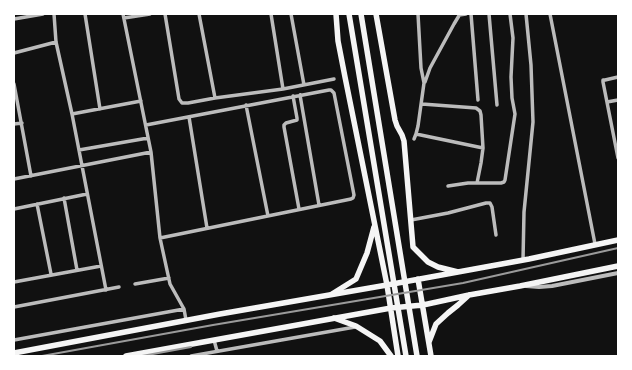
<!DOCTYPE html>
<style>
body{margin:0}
#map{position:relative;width:632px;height:370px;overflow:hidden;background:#111;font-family:"Sofia Sans Condensed",sans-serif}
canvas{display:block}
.frame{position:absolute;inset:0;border:15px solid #fff;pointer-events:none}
</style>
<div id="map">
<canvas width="632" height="370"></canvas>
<div class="frame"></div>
</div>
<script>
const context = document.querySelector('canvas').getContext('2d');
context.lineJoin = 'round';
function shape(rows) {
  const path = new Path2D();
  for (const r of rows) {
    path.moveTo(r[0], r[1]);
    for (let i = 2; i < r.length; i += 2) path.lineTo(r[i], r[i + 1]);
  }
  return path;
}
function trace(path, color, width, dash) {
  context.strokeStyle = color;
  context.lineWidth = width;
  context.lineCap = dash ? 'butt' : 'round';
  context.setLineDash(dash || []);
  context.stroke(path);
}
const minor = shape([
 [54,14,56,42,72,114,106,290],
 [85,14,100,109],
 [123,14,151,152,160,238,170,284,184,309,186,320],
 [165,14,179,99,182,103,188,103,215,98,283,89,334,79],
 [199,14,215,98],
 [271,14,283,89],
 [291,14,304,85],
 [471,14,478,100],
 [489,14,497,105],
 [550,14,595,244],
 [459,15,466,14],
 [124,18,150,14],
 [14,19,43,14],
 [14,53,56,42],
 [618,77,605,80,603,80,603,82,618,158],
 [425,82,430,68,454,24,460,14],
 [14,84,31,176],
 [300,95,319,205],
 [293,96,297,118,297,120,286,123,284,125,284,127,299,209],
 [607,102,618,100],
 [422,104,476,108,480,111,481,115,483,148,481,163,477,183],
 [246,105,268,216],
 [72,114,141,101],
 [189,117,207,228],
 [14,124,22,123],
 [146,125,329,90,331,90,334,93,354,195,353,198,351,199,160,238],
 [416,134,483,148],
 [414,139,416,134,418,126,424,83,421,68,418,14],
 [79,150,148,138],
 [14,179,151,152],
 [448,186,468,183,501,183,504,182,505,180,515,114,512,98,511,77,513,38,510,14],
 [64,198,77,270],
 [37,204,51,274],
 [14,209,87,194],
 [411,220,448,213,486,203,490,203,492,207,496,235],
 [523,260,524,212,533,122,531,65,526,14],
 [14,282,101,266],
 [135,284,169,278],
 [14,307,119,287],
 [14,340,184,309],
 [214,340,217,351],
 [191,356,355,327]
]);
const tertiary = shape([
 [526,286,539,287,552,286,618,273]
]);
const primary = shape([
 [349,14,406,356],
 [361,14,417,356],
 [14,353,220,314,387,285],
 [126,356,391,308]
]);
const trunk = shape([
 [336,14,338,41,345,77,387,285,398,356],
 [376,14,395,120,397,126,402,135,404,141,413,247,428,262,438,267,458,272],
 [418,279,431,356],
 [387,285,529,259,618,240],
 [332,294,356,279,367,253,374,227],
 [391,308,423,305,469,295,520,286,618,266],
 [334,318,356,326,380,341,391,356],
 [429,342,436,324,448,313,458,305,469,295]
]);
const rail = shape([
 [42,356,213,325,463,283,618,248],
 [142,356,191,347]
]);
trace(minor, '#bcbcbc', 3.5);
trace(tertiary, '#bcbcbc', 4);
trace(primary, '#f5f5f5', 5.5);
trace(trunk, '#f5f5f5', 5.5);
trace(rail, '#9a9a9a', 2);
</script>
